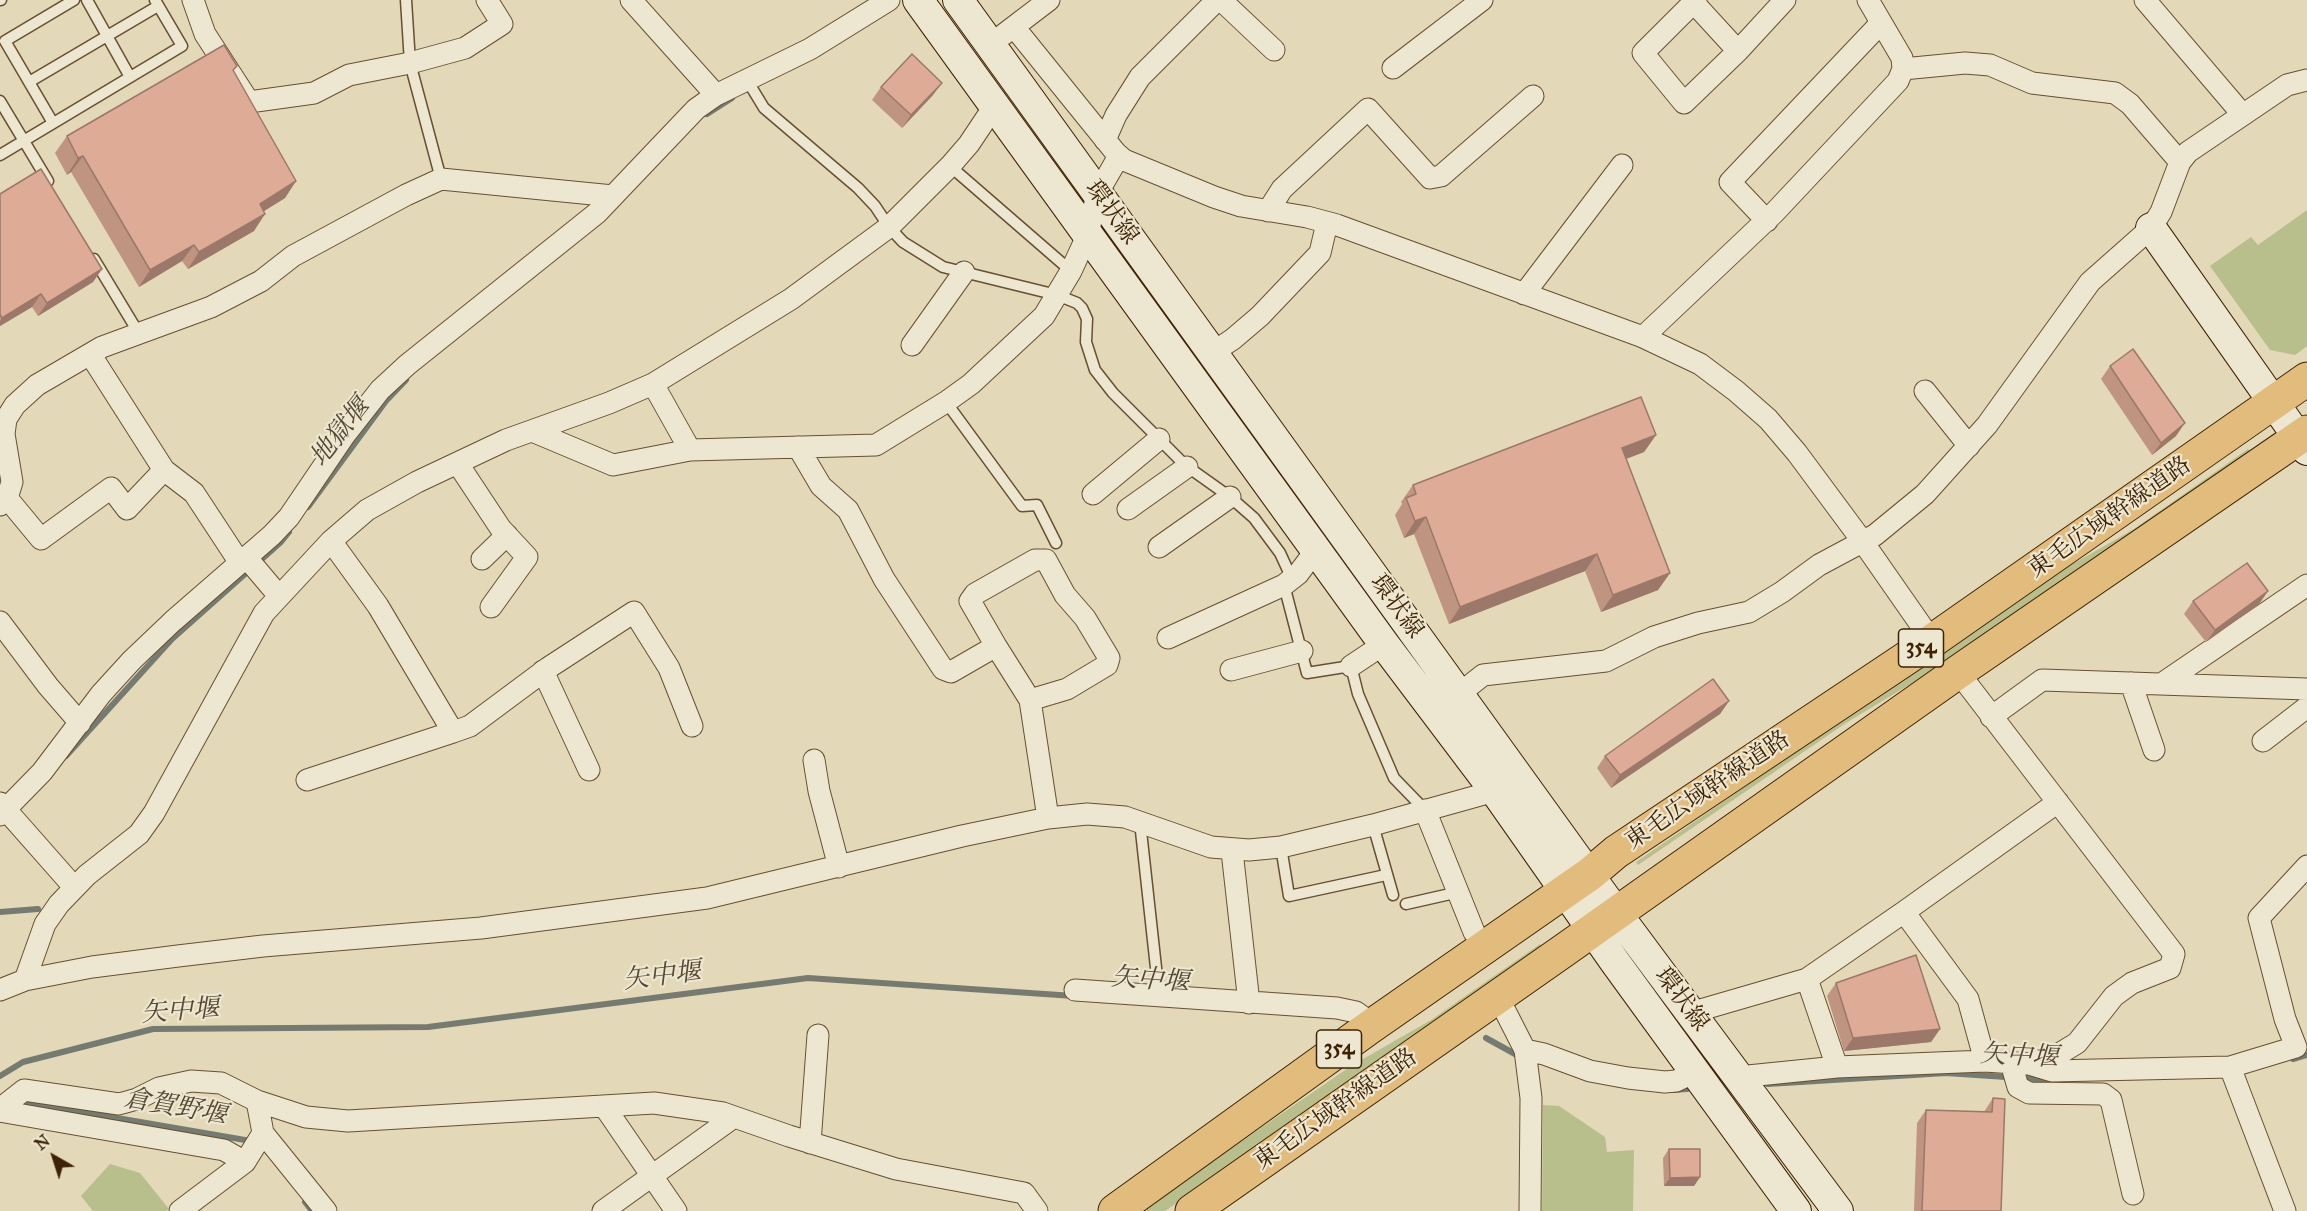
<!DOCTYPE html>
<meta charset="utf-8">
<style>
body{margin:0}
#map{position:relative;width:2307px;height:1211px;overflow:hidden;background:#e3d8b7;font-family:"IM FELL Great Primer",serif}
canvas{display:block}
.north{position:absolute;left:24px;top:1127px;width:60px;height:60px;-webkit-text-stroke:4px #ede6d0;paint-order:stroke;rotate:321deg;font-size:16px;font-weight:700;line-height:24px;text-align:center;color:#3e2204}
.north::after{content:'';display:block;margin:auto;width:21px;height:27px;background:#3e2204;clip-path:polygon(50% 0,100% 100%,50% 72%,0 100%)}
</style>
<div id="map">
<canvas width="2307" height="1211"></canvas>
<div class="north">N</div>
</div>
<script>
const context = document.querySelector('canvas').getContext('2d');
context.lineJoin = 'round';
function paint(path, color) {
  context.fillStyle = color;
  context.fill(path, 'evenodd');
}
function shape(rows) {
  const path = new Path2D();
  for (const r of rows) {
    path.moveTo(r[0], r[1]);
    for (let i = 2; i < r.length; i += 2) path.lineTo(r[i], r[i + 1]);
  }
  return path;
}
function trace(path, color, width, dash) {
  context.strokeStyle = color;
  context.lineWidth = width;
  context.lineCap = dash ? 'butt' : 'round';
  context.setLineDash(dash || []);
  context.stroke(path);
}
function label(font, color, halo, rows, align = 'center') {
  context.font = font + ' "IM FELL Great Primer","Noto Serif JP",serif';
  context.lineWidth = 4.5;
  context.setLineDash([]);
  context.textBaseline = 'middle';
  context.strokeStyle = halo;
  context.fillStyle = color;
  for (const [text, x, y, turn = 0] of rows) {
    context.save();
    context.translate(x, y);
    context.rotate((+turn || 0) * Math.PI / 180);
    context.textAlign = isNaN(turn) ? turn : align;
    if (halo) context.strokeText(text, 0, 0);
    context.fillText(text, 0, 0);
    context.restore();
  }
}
const green = shape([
 [2307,210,2307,346,2295,355,2270,350,2210,266,2251,237,2258,245],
 [2248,449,2252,453,1947,662,1846,723,1638,865,1636,862,2048,578,2134,529],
 [1540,944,1545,950,1165,1211,1140,1211,1351,1066,1431,1020],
 [1543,1105,1559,1106,1605,1137,1607,1152,1634,1150,1633,1211,1542,1211],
 [110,1164,140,1173,169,1209,166,1211,93,1211,81,1196]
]);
const stream = shape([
 [707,114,732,98],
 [308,507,386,401,406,380],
 [66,756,172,639,281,542,289,532],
 [0,912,38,909],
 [1486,1038,1515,1054],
 [2293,1059,2307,1055],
 [0,1076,23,1062,153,1029,428,1027,808,978,1074,996],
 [1768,1084,1946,1073,2051,1080],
 [1674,1090,1687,1089],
 [18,1101,245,1140,253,1144],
 [305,1202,312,1211]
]);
const lane = shape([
 [0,0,1,0],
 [87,0,130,77],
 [406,0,410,63,441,179],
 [747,80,764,108,858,188,875,206,889,227,903,242,943,267,1057,295,1077,303,1082,308,1087,319,1086,342,1095,370,1113,393,1185,465,1230,497,1254,518,1280,553,1292,579],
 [29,82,158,6],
 [0,101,48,181],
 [53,123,5,41,74,0],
 [0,155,182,46,155,0],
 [950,166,1071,271],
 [94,259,138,332],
 [946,402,1022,506,1037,505,1056,543],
 [1284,585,1307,673,1351,666,1358,694,1394,778,1425,810],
 [1140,822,1159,995],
 [1373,825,1393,895],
 [1281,847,1289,896,1386,875],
 [1406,904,1459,892]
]);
const street = shape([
 [193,0,205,34,249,102,314,93,349,75,410,63,465,48,502,24,487,0],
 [631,0,716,95],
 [1221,0,1274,50],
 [1696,0,1643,53,1684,103,1738,51,1785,0],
 [2145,0,2243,115],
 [1694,3,1738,51],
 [1014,27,1116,153,1124,160,1214,197,1241,206,1307,217,1337,225,1643,337,1700,364,1736,391,1768,419,1797,453,1863,542,1932,641],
 [1003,35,1049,0],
 [1393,68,1482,0],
 [1903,69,1965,63,1990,65,2032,83,2115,93,2130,104,2180,162],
 [1105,140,1116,115,1140,77,1217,0],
 [1268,211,1282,189,1368,109,1430,178,1441,176,1533,96],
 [1767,221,1730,182,1881,23],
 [1524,294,1622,165],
 [1643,337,1774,213,1898,81,1903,69,1902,58,1868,0],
 [912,345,964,272],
 [1212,353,1233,339,1260,316,1320,253,1327,223],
 [90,354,164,470,194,493,240,563],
 [653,384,690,450],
 [1925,391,1969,446],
 [532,431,613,465,690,450,876,445,946,402,971,384,1044,316,1071,271,1088,234,1097,194,1119,156],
 [798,447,821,486,848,510,884,579,943,669,951,672,996,646,1030,700,1048,818],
 [458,464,501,529,527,557,491,607],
 [1093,494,1159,439],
 [7,498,41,539,111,488,127,509,164,470],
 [0,505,7,498,12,482,4,434,6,419,15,405,37,385,102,347,211,307,261,281,293,256,406,195,441,179,613,196],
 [1128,509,1187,467],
 [331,541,378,606,453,732,470,726,548,668,634,612,669,668,692,726],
 [1159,547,1230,497],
 [246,557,279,596],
 [482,559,507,535],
 [0,622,48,686,80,723],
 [1168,638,1284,585,1298,574,1316,550],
 [996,646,970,601,975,594,1035,560,1046,560,1065,595,1085,618,1109,658,1107,665,1067,689,1030,700],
 [1351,666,1384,644],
 [1231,670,1302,651],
 [543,671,589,770],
 [1958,672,2174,954,2170,968,2132,983,2114,996,2077,1043,2054,1057,2029,1064],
 [2131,683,2154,750],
 [2163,683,2307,585],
 [1459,694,1483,675,1606,661,1654,637,1698,623,1749,612,1782,592,1819,565,1875,535,1925,494,1987,425,2090,282,2151,228,2161,212,2180,162,2188,152,2287,85,2307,80],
 [1991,717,2042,680,2307,689],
 [2263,741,2307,707],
 [814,760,819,791,839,867],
 [307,780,453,732],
 [0,803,74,887],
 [1425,810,1474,932,1484,946],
 [0,815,42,772,101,694,132,660,173,621,272,535,289,517,344,436,380,390,407,365,597,213,696,109,716,95,810,49,889,0],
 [1232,851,1249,1003],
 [1904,912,1968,999,1985,1061],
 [1807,979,1837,1067],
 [25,980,92,967,178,956,263,946,481,928,707,898,962,836,1048,818,1087,814,1125,817,1211,847,1249,850,1281,847,1373,825,1495,791],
 [0,990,25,980,45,924,59,904,87,875,139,834,154,813,264,613,331,541,367,510,417,482,506,440,609,403,653,384,791,299,889,227,950,166,969,144,995,105],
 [1075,990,1337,1008,1356,1012,1363,1017,1370,1027],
 [1498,997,1525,1050,1531,1098,1530,1211],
 [1690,1013,1807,979,1904,912,2058,802],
 [1525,1050,1544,1054,1590,1071,1628,1078,1665,1082,1676,1081,1695,1072],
 [2011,1063,2018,1087,2029,1093,2103,1094,2111,1100,2133,1194],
 [2230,1067,2285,1211],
 [1738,1077,1837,1067,1985,1061,2029,1064,2052,1071,2230,1067,2296,1047,2285,1019,2259,918,2307,866],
 [604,1106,676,1211],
 [0,1109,24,1090,119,1104,137,1099,159,1088,191,1081,221,1083,257,1101,306,1117,348,1121,654,1103,723,1113,789,1136,896,1169,1024,1193,1037,1211],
 [0,1111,224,1150,245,1162],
 [263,1133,326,1211],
 [810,1143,818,1035],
 [180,1211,245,1162,263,1133,257,1101],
 [603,1211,734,1117]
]);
const secondary = shape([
 [918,0,1384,644,1495,791,1615,962,1796,1211],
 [958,0,1617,914,1838,1211],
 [2151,228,2307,450]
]);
const highway = shape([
 [1115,1211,1370,1027,1590,874,1616,852,1932,641,2307,379],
 [1192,1211,1563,951,1958,672,2307,432]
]);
const wall = shape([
 [233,71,296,181,285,198,264,211,254,231,188,269,182,261,139,287,71,172,67,175,55,153,67,136],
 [881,87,933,95,902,128,872,100],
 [0,194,102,269,93,282,38,316,32,307,0,326],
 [2110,366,2176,436,2152,455,2101,379],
 [1656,435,1644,452,1626,459,1670,573,1658,590,1601,612,1585,571,1449,624,1414,534,1404,538,1395,515,1402,504,1401,502,1413,485],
 [2268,591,2259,604,2206,642,2184,614,2193,601],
 [1729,701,1720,714,1611,788,1597,768,1605,756],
 [1836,983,1940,1029,1931,1042,1844,1051,1827,996],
 [1993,1098,2001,1211,1914,1211,1917,1123,1926,1110,1984,1112],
 [1669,1149,1700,1177,1694,1186,1664,1186,1663,1158]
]);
const shadedWall = shape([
 [942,83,933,95,902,128,911,115],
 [83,156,71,172,67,175,78,158],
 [296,181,285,198,248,221,260,204],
 [265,214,254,231,188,269,199,252],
 [194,245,182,261,139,287,150,270],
 [102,269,93,282,38,316,47,303],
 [41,294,32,307,0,326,0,321,2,318],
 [2185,423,2176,436,2152,455,2161,443],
 [1656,435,1644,452,1610,465,1622,448],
 [1426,517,1414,534,1404,538,1415,521],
 [1597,554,1585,571,1449,624,1460,607],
 [1670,573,1658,590,1601,612,1613,595],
 [2268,591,2259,604,2206,642,2215,630],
 [1729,701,1720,714,1611,788,1620,775],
 [1940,1029,1931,1042,1844,1051,1853,1038],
 [1700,1177,1694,1186,1664,1186,1670,1178]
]);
const building = shape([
 [224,45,237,66,233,70,296,181,260,204,265,214,199,252,194,245,150,270,83,156,78,158,67,136,224,45],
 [912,54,942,83,911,115,881,87,912,54],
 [41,169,102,269,47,303,41,294,2,318,0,314,0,194,41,169],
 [2133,349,2185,423,2161,443,2110,366,2133,349],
 [1641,397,1656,435,1622,448,1670,573,1613,595,1597,554,1460,607,1426,517,1415,521,1406,498,1416,494,1413,485,1641,397],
 [2247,563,2268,591,2215,630,2193,601,2247,563],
 [1713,679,1729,701,1620,775,1605,756,1713,679],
 [1916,955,1940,1029,1853,1038,1836,983,1916,955],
 [1993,1098,2005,1099,2001,1211,1922,1211,1926,1110,1992,1112,1993,1098],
 [1669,1149,1700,1149,1700,1177,1670,1178,1669,1149]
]);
const shields = [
 [1921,648,45],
 [1339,1049,45]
];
const shieldNames = [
 ["354",1921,648],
 ["354",1339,1049]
];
const streetNames = [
 ["環状線",1111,213,54],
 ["東毛広域幹線道路",2110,518,-35],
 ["環状線",1396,607,54],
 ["東毛広域幹線道路",1708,791,-34],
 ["環状線",1681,1000,53],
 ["東毛広域幹線道路",1336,1110,-35]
];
const waterNames = [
 ["地獄堰",341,433,-52],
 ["矢中堰",662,977,-7],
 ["矢中堰",1150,981,4],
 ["矢中堰",180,1012,-4],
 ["矢中堰",2019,1057,3],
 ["倉賀野堰",175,1108,10]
];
paint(green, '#b8be8c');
trace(stream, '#757b71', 6);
trace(lane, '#675031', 13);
trace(street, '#675031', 23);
trace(secondary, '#3e2204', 32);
trace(highway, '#3e2204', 35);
trace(lane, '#ede6d0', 10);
trace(street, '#ede6d0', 21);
trace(secondary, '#ede6d0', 30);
trace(highway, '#e2bc7c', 33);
paint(wall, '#bf9481');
paint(shadedWall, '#9b7869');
paint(building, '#deac96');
trace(building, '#9b7869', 1.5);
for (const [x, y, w] of shields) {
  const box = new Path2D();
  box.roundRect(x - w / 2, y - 19, w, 38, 4.5);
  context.fillStyle = '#ede6d0';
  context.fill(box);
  trace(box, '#3e2204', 1.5);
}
label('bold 22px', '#3e2204', null, shieldNames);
label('24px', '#3e2204', '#ede6d0', streetNames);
label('italic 26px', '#554731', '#ede6d0', waterNames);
</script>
